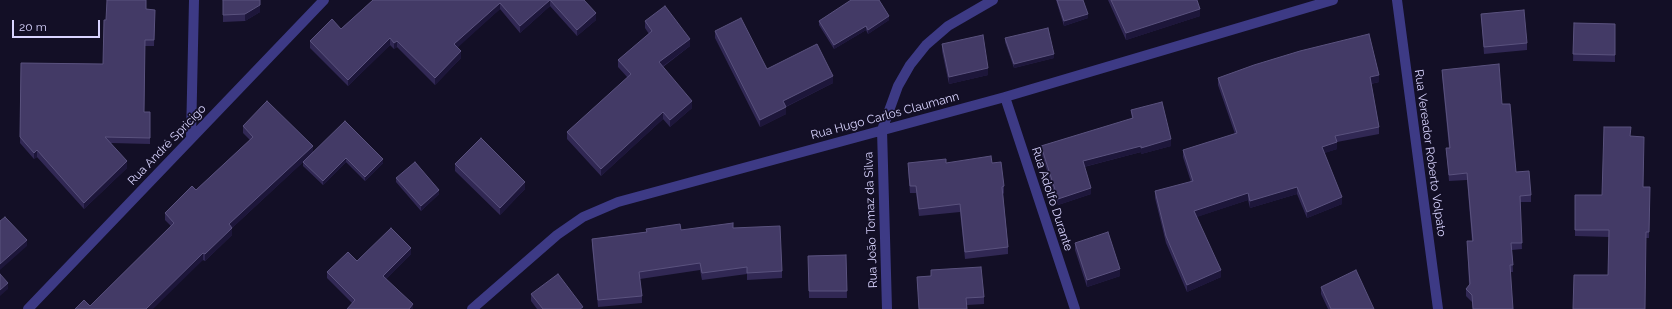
<!DOCTYPE html>
<meta charset="utf-8">
<style>
body{margin:0}
#map{position:relative;width:1672px;height:309px;overflow:hidden;background:#130f26;font-family:Raleway,sans-serif}
canvas{display:block}
.scale{position:absolute;left:12px;top:20px;width:88px;height:18px;box-sizing:border-box;border:2px solid #d9d4ff;border-top:0;padding-left:5px;font-size:12px;line-height:14px;white-space:nowrap;color:#d9d4ff;-webkit-text-stroke:3px #130f26;paint-order:stroke}
</style>
<div id="map">
<canvas width="1672" height="309"></canvas>
<div class="scale">20 m</div>
</div>
<script>
const context = document.querySelector('canvas').getContext('2d');
context.lineJoin = 'round';
function shape(rows) {
  const path = new Path2D();
  for (const r of rows) {
    path.moveTo(r[0], r[1]);
    for (let i = 2; i < r.length; i += 2) path.lineTo(r[i], r[i + 1]);
  }
  return path;
}
function trace(path, color, width, dash) {
  context.strokeStyle = color;
  context.lineWidth = width;
  context.lineCap = dash ? 'butt' : 'round';
  context.setLineDash(dash || []);
  context.stroke(path);
}
function paint(path, color) {
  context.fillStyle = color;
  context.fill(path, 'evenodd');
}
function label(font, color, halo, rows, align = 'center') {
  context.font = font + ' Raleway,sans-serif';
  context.lineWidth = 3.5;
  context.setLineDash([]);
  context.textBaseline = 'middle';
  context.strokeStyle = halo;
  context.fillStyle = color;
  for (const [text, x, y, turn = 0] of rows) {
    context.save();
    context.translate(x, y);
    context.rotate((+turn || 0) * Math.PI / 180);
    context.textAlign = isNaN(turn) ? turn : align;
    if (halo) context.strokeText(text, 0, 0);
    context.fillText(text, 0, 0);
    context.restore();
  }
}
const minor = shape([
 [1397,0,1438,309],
 [1005,97,1075,309],
 [191,138,194,0],
 [28,309,324,0],
 [472,309,557,235,583,217,618,202,1005,97,1333,0],
 [887,309,882,130,898,86,910,65,926,45,948,26,993,0]
]);
const wall = shape([
 [223,0,260,12,245,21,223,22],
 [373,0,584,0,596,20,577,36,550,6,520,33,500,9,457,47,461,58,435,85,397,47,394,49,390,45,348,86,310,48,310,41,341,29],
 [1056,0,1083,0,1088,18,1064,26],
 [1108,0,1197,0,1200,16,1126,40],
 [146,9,155,10,154,46,145,46,144,112,150,112,150,144,111,143,127,168,84,209,37,157,34,159,20,143,21,63,103,64,106,20],
 [1481,14,1527,43,1527,50,1484,54],
 [889,20,868,34,866,30,834,49,819,25,819,21],
 [645,21,690,46,663,67,692,108,670,127,663,119,601,176,567,139,567,132,628,78,618,67,618,60,649,34,645,28],
 [1574,23,1615,24,1615,62,1573,61],
 [715,31,767,69,833,83,786,107,786,114,760,127,715,38],
 [1005,38,1054,58,1014,68,1005,42],
 [942,44,988,75,949,84,942,51],
 [1442,70,1502,104,1516,172,1531,195,1531,202,1520,202,1522,249,1512,250,1513,272,1510,272,1513,309,1473,309,1472,302,1466,296,1466,289,1469,285,1467,241,1472,241,1467,180,1449,181,1446,148,1449,148,1442,76],
 [1218,78,1379,82,1371,84,1379,127,1379,134,1337,142,1337,149,1324,153,1342,204,1307,218,1297,194,1250,208,1248,200,1196,217,1221,277,1187,292,1166,243,1155,198,1155,191,1191,182,1183,157,1183,150,1235,134,1218,85],
 [1131,110,1171,146,1141,154,1141,152,1084,167,1091,194,1058,205,1041,152,1041,146,1132,119],
 [243,126,313,152,383,163,365,181,346,162,323,185,303,166,303,162,232,228,232,235,205,261,203,260,90,306,171,226,165,220,165,213,196,190,250,140,243,133],
 [1631,136,1643,187,1650,187,1649,238,1646,238,1608,275,1609,237,1575,236,1575,195,1602,195],
 [908,163,992,163,1004,186,1004,193,1003,194,1008,247,1008,254,965,259,960,212,919,216,916,193,910,193,908,170],
 [455,164,525,189,500,215,455,171],
 [396,178,439,194,421,211,396,182],
 [733,228,782,271,782,278,747,280,747,274,702,280,700,270,640,279,642,296,642,303,598,307,592,246,592,239,646,232,646,229,681,230],
 [1075,243,1120,276,1087,287,1075,250],
 [411,254,386,279,413,309,352,303,327,278,327,272,357,261],
 [846,255,847,298,809,298,808,256],
 [931,270,984,297,984,304,967,305,967,309,919,309,917,277,931,276],
 [1321,287,1374,309,1328,309,1321,294],
 [531,294,583,309,537,309,531,301]
]);
const shadedWall = shape([
 [550,0,550,6,520,33,520,26],
 [500,3,500,9,454,51,454,44],
 [260,5,260,12,245,21,245,14],
 [1200,9,1200,16,1126,40,1126,33],
 [596,13,596,20,577,36,577,30],
 [1088,14,1088,18,1064,26,1064,21],
 [889,16,889,20,868,34,868,30],
 [866,26,866,30,834,49,834,45],
 [390,38,390,45,348,86,348,80],
 [690,39,690,46,659,69,659,62],
 [397,41,397,47,394,49,394,43],
 [461,51,461,58,435,85,435,78],
 [1054,54,1054,58,1014,68,1014,64],
 [988,68,988,75,949,84,949,77],
 [1379,75,1379,82,1370,84,1370,77],
 [833,76,833,83,783,108,783,101],
 [692,101,692,108,670,127,670,120],
 [786,107,786,114,760,127,760,120],
 [663,112,663,119,601,176,601,169],
 [1171,139,1171,146,1141,154,1141,148],
 [1337,142,1337,149,1322,154,1322,147],
 [313,146,313,153,232,228,232,235,205,261,205,254,229,224],
 [1141,146,1141,152,1083,167,1083,161],
 [37,150,37,157,34,159,34,153],
 [346,158,346,162,323,185,323,181],
 [383,159,383,163,365,181,365,177],
 [127,161,127,168,84,209,84,203],
 [525,182,525,189,500,215,500,208],
 [1297,187,1297,194,1250,208,1250,201],
 [1091,188,1091,194,1058,205,1058,199],
 [439,190,439,194,421,211,421,206],
 [1248,193,1248,200,1194,218,1194,211],
 [1342,197,1342,204,1307,218,1307,212],
 [27,240,27,246,0,270,0,264],
 [411,248,411,254,383,282,383,276],
 [203,253,203,260,153,309,146,309],
 [1120,269,1120,276,1087,287,1087,280],
 [1221,270,1221,277,1187,292,1187,285],
 [8,283,8,289,0,296,0,290],
 [413,304,413,309,409,309]
]);
const building = shape([
 [107,0,146,0,146,9,155,10,154,40,145,40,144,112,150,112,150,138,105,137,127,161,84,203,37,150,34,153,20,137,21,63,103,64,104,20,106,20,107,0],
 [223,0,260,0,260,5,245,14,223,15,223,0],
 [373,0,550,0,520,26,500,3,454,44,461,51,435,78,397,41,394,43,390,38,348,80,310,41,332,19,341,29,373,0],
 [550,0,584,0,596,13,577,30,550,0],
 [851,0,879,0,889,16,868,30,866,26,834,45,819,21,851,0],
 [1057,0,1083,0,1088,14,1064,21,1057,0],
 [1111,0,1197,0,1200,9,1126,33,1111,0],
 [665,6,690,39,659,62,692,101,670,120,663,112,601,169,567,132,631,74,618,60,652,31,645,21,665,6],
 [1524,10,1527,43,1484,47,1481,14,1524,10],
 [741,18,767,69,817,44,833,76,783,101,786,107,760,120,715,31,741,18],
 [1574,23,1615,24,1615,55,1573,54,1574,23],
 [1048,28,1054,54,1014,64,1005,38,1048,28],
 [1369,34,1379,75,1370,77,1379,127,1335,136,1337,142,1322,147,1342,197,1307,212,1297,187,1250,201,1248,193,1194,211,1221,270,1187,285,1166,236,1155,191,1193,181,1183,150,1237,133,1218,78,1254,65,1300,51,1369,34],
 [983,35,988,68,949,77,942,44,983,35],
 [1499,64,1502,104,1510,104,1516,172,1529,171,1531,195,1520,196,1522,243,1511,243,1513,265,1510,265,1513,309,1473,309,1472,295,1466,289,1470,284,1467,241,1473,241,1467,173,1449,175,1446,148,1450,148,1442,70,1499,64],
 [267,101,313,146,229,224,232,228,205,254,203,253,146,309,75,309,84,300,90,306,174,223,165,213,192,186,196,190,253,137,243,126,267,101],
 [1162,102,1171,139,1141,148,1141,146,1083,161,1091,188,1058,199,1041,146,1133,118,1131,110,1162,102],
 [345,121,383,159,365,177,346,158,323,181,303,162,345,121],
 [1604,127,1631,127,1630,136,1644,137,1643,187,1650,187,1649,232,1646,232,1645,309,1573,309,1574,275,1608,275,1609,230,1575,230,1575,195,1602,195,1604,127],
 [481,138,525,182,500,208,455,164,481,138],
 [991,156,992,163,1001,162,1004,186,1002,187,1008,247,965,252,960,204,919,209,916,186,910,186,908,163,946,159,946,163,991,156],
 [415,162,439,190,421,206,396,178,415,162],
 [5,217,27,240,0,264,0,221,5,217],
 [733,223,733,228,780,226,782,271,747,273,747,267,702,273,700,263,639,272,642,296,598,300,592,239,647,232,646,229,680,224,681,230,733,223],
 [391,228,411,248,383,276,413,304,409,309,347,309,355,300,327,272,348,252,357,261,391,228],
 [1108,232,1120,269,1087,280,1075,243,1108,232],
 [846,255,847,291,809,291,808,256,846,255],
 [981,267,984,297,966,298,967,309,919,309,917,277,931,276,931,270,981,267],
 [1356,270,1374,309,1331,309,1321,287,1356,270],
 [0,274,8,283,0,290,0,274],
 [558,274,583,307,580,309,543,309,531,294,558,274]
]);
const streetNames = [
 ["Rua Hugo Carlos Claumann",885,116,-15],
 ["Rua André Spricigo",167,145,-46],
 ["Rua Vereador Roberto Volpato",1430,153,82],
 ["Rua Adolfo Durante",1052,199,72],
 ["Rua João Tomaz da Silva",871,220,-92]
];
trace(minor, '#3d3a85', 10);
paint(wall, '#312854');
paint(shadedWall, '#1d163a');
paint(building, '#433a66');
trace(building, '#5a527e', 1);
label('12px', '#d9d4ff', '#130f26', streetNames);
</script>
